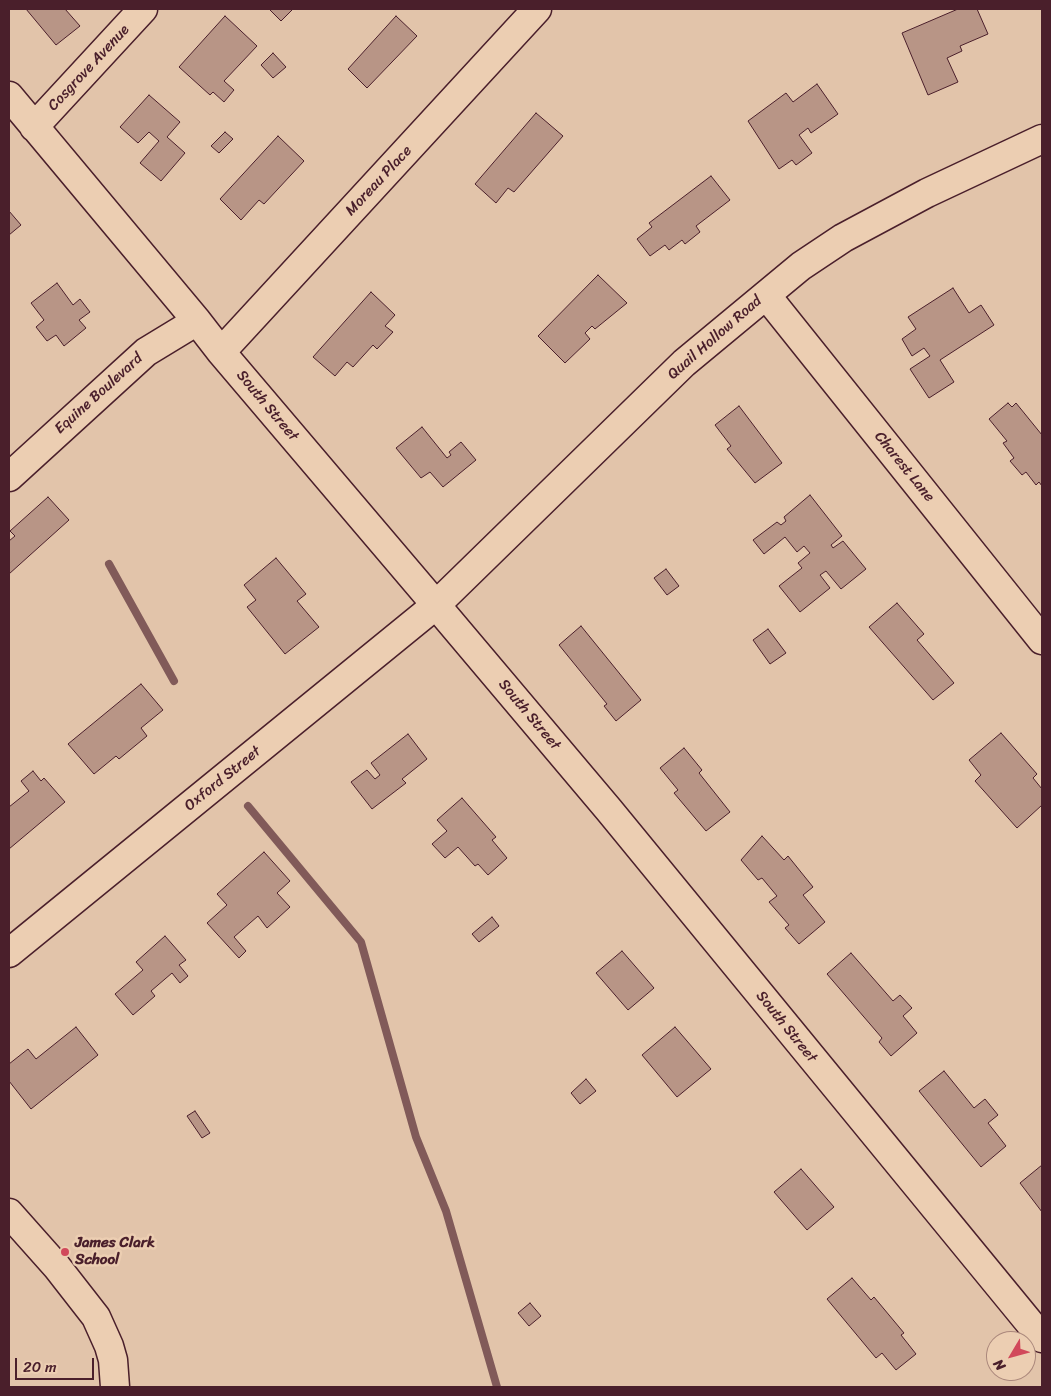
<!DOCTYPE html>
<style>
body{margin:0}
#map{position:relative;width:1051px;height:1396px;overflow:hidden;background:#e2c4aa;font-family:Sriracha,sans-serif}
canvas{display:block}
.frame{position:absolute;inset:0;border:10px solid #4a1f2b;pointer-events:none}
.north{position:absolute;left:986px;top:1331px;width:50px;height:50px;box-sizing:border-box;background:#ecceb2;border:1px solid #ab887c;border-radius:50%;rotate:233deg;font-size:14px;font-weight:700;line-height:20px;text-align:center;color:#4a1f2b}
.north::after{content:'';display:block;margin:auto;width:18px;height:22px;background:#d1495b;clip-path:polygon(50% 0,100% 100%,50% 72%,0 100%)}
.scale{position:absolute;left:15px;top:1358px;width:79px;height:22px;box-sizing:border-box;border:2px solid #4a1f2b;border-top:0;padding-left:6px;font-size:15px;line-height:18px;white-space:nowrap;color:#4a1f2b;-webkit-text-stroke:4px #ecceb2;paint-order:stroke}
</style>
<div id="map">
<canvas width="1051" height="1396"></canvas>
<div class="frame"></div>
<div class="north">N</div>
<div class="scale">20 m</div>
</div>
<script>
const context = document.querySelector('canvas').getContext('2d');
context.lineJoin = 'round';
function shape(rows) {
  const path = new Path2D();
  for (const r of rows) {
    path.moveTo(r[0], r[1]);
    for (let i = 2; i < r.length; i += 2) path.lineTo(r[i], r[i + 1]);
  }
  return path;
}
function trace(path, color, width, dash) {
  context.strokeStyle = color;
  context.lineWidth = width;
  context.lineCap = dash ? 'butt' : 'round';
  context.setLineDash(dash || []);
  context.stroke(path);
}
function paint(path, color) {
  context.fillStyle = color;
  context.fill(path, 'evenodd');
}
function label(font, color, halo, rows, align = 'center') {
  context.font = font + ' Sriracha,sans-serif';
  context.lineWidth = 5;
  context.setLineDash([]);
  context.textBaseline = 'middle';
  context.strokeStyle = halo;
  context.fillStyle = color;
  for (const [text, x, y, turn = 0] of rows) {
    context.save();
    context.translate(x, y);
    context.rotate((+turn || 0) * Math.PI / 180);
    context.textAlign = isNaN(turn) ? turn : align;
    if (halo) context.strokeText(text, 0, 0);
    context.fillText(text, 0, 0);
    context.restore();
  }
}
const stream = shape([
 [109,564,174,681],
 [248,806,361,942,416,1137,446,1211,497,1387]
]);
const building = shape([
 [26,9,65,9,80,26,56,45,26,9],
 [269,9,293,9,281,21,269,9],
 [958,9,977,9,988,34,960,46,962,51,947,58,958,82,928,95,902,33,958,9],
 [225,16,257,46,224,81,234,90,224,102,213,92,210,95,179,67,225,16],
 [396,16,417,36,367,88,348,69,396,16],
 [273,53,286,67,273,78,261,65,273,53],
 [817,84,838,114,811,133,808,128,799,135,812,153,796,165,792,160,779,169,748,121,786,93,793,102,817,84],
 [149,95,180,122,167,137,185,153,161,181,140,163,159,141,149,132,138,143,120,127,149,95],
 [536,113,563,136,514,192,508,188,496,203,475,184,536,113],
 [225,132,233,139,219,153,211,146,225,132],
 [278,136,304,161,264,204,259,200,241,220,220,199,278,136],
 [711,176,730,200,696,226,700,232,685,244,682,240,669,250,665,245,650,256,637,239,652,227,649,223,711,176],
 [9,211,21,225,9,235,9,211],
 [598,275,627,303,595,329,592,326,585,333,590,339,565,363,538,336,598,275],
 [57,283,73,305,80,299,90,312,79,320,86,328,64,346,56,335,47,341,36,327,44,320,31,303,57,283],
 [953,288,969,313,981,305,994,325,940,360,954,382,929,398,910,369,930,356,924,348,912,356,902,339,916,329,908,317,953,288],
 [371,292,395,315,385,326,393,332,377,349,373,345,353,367,347,362,335,376,313,357,371,292],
 [1008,403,1012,407,1016,403,1042,435,1042,486,1039,482,1036,485,1026,472,1022,475,1010,461,1014,458,1003,443,1007,441,989,419,1008,403],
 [739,406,782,463,755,483,727,449,731,446,715,425,739,406],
 [422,427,447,458,451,455,449,452,461,442,476,460,443,487,430,472,421,478,396,448,422,427],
 [810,495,842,536,831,545,833,548,843,541,866,569,841,589,826,571,820,575,830,588,800,612,779,586,802,568,798,563,810,553,804,546,797,552,785,537,764,554,753,540,777,522,781,525,786,521,784,517,810,495],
 [48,497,69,520,9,574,9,541,15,536,10,531,48,497],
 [276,558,306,594,297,601,319,627,285,654,247,607,256,600,244,585,276,558],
 [666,569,679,586,667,595,654,578,666,569],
 [897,603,924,634,917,640,954,683,933,700,869,627,897,603],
 [581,626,641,700,616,721,604,706,607,704,559,645,581,626],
 [768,629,786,653,770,664,753,640,768,629],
 [141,684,163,710,141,728,147,736,119,759,116,756,94,774,68,744,141,684],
 [1001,733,1037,774,1033,778,1042,789,1042,805,1017,828,975,781,981,775,969,760,1001,733],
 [408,734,427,759,402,779,406,783,372,809,351,782,367,770,375,779,380,775,371,763,408,734],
 [684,748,702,770,699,773,730,812,706,831,674,793,678,790,660,768,684,748],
 [33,771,41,781,44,778,65,802,9,849,9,807,29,791,21,781,33,771],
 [462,798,496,837,492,840,507,858,488,875,478,864,475,866,458,847,445,858,432,844,447,831,437,820,462,798],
 [762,836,784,860,788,856,813,887,803,895,825,922,799,944,785,928,789,925,769,902,777,896,762,878,758,880,741,860,762,836],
 [264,852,290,881,277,893,290,907,267,928,258,916,234,937,246,951,239,958,207,923,227,905,217,894,264,852],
 [492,917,499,926,479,942,472,934,492,917],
 [165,936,186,960,179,965,188,976,180,983,172,973,151,991,155,996,133,1015,115,994,143,970,136,962,165,936],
 [622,951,654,988,628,1010,596,973,622,951],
 [851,953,893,1001,900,995,912,1008,903,1016,917,1033,891,1056,879,1042,882,1038,827,974,851,953],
 [76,1027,98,1055,31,1109,9,1081,9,1064,28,1049,36,1059,76,1027],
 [675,1027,711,1069,677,1097,642,1055,675,1027],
 [944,1071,974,1108,985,1099,998,1115,988,1123,1006,1146,981,1167,919,1091,944,1071],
 [586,1079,596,1091,580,1104,571,1093,586,1079],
 [195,1111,210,1133,202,1138,187,1116,195,1111],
 [1042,1165,1042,1212,1020,1183,1042,1165],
 [801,1169,834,1207,807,1230,774,1192,801,1169],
 [852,1278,871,1300,874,1297,904,1333,901,1335,916,1354,896,1370,882,1353,876,1358,827,1299,852,1278],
 [530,1303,541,1316,529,1326,518,1313,530,1303]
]);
const minor = shape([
 [9,96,197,321,221,352,436,605,609,810,1042,1338],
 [34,127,143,9],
 [766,295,1042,640],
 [221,352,537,9],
 [9,477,146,352,197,321],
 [9,953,436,605,684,363,801,266,843,238,927,193,1042,139],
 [9,1213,57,1267,96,1317,109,1346,113,1360,115,1387]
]);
const markers = [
 [65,1252,5,"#d1495b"]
];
const streetNames = [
 ["Cosgrove Avenue",89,68,-47],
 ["Moreau Place",379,181,-47],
 ["Quail Hollow Road",715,338,-41],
 ["Equine Boulevard",99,394,-42],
 ["South Street",267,406,50],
 ["Charest Lane",904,467,51],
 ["South Street",529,715,50],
 ["Oxford Street",223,779,-39],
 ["South Street",786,1027,51]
];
const poiNames = [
 ["James Clark",75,1243],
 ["School",75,1260]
];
trace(stream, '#815a59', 8);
paint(building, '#b89586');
trace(building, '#4a1f2b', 1);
trace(minor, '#4a1f2b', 31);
trace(minor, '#ecceb2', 28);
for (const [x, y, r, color] of markers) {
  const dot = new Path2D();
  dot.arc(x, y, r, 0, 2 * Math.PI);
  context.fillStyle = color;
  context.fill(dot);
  trace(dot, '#ecceb2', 2);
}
label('15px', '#4a1f2b', '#ecceb2', streetNames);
label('bold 15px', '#4a1f2b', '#ecceb2', poiNames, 'left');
</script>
